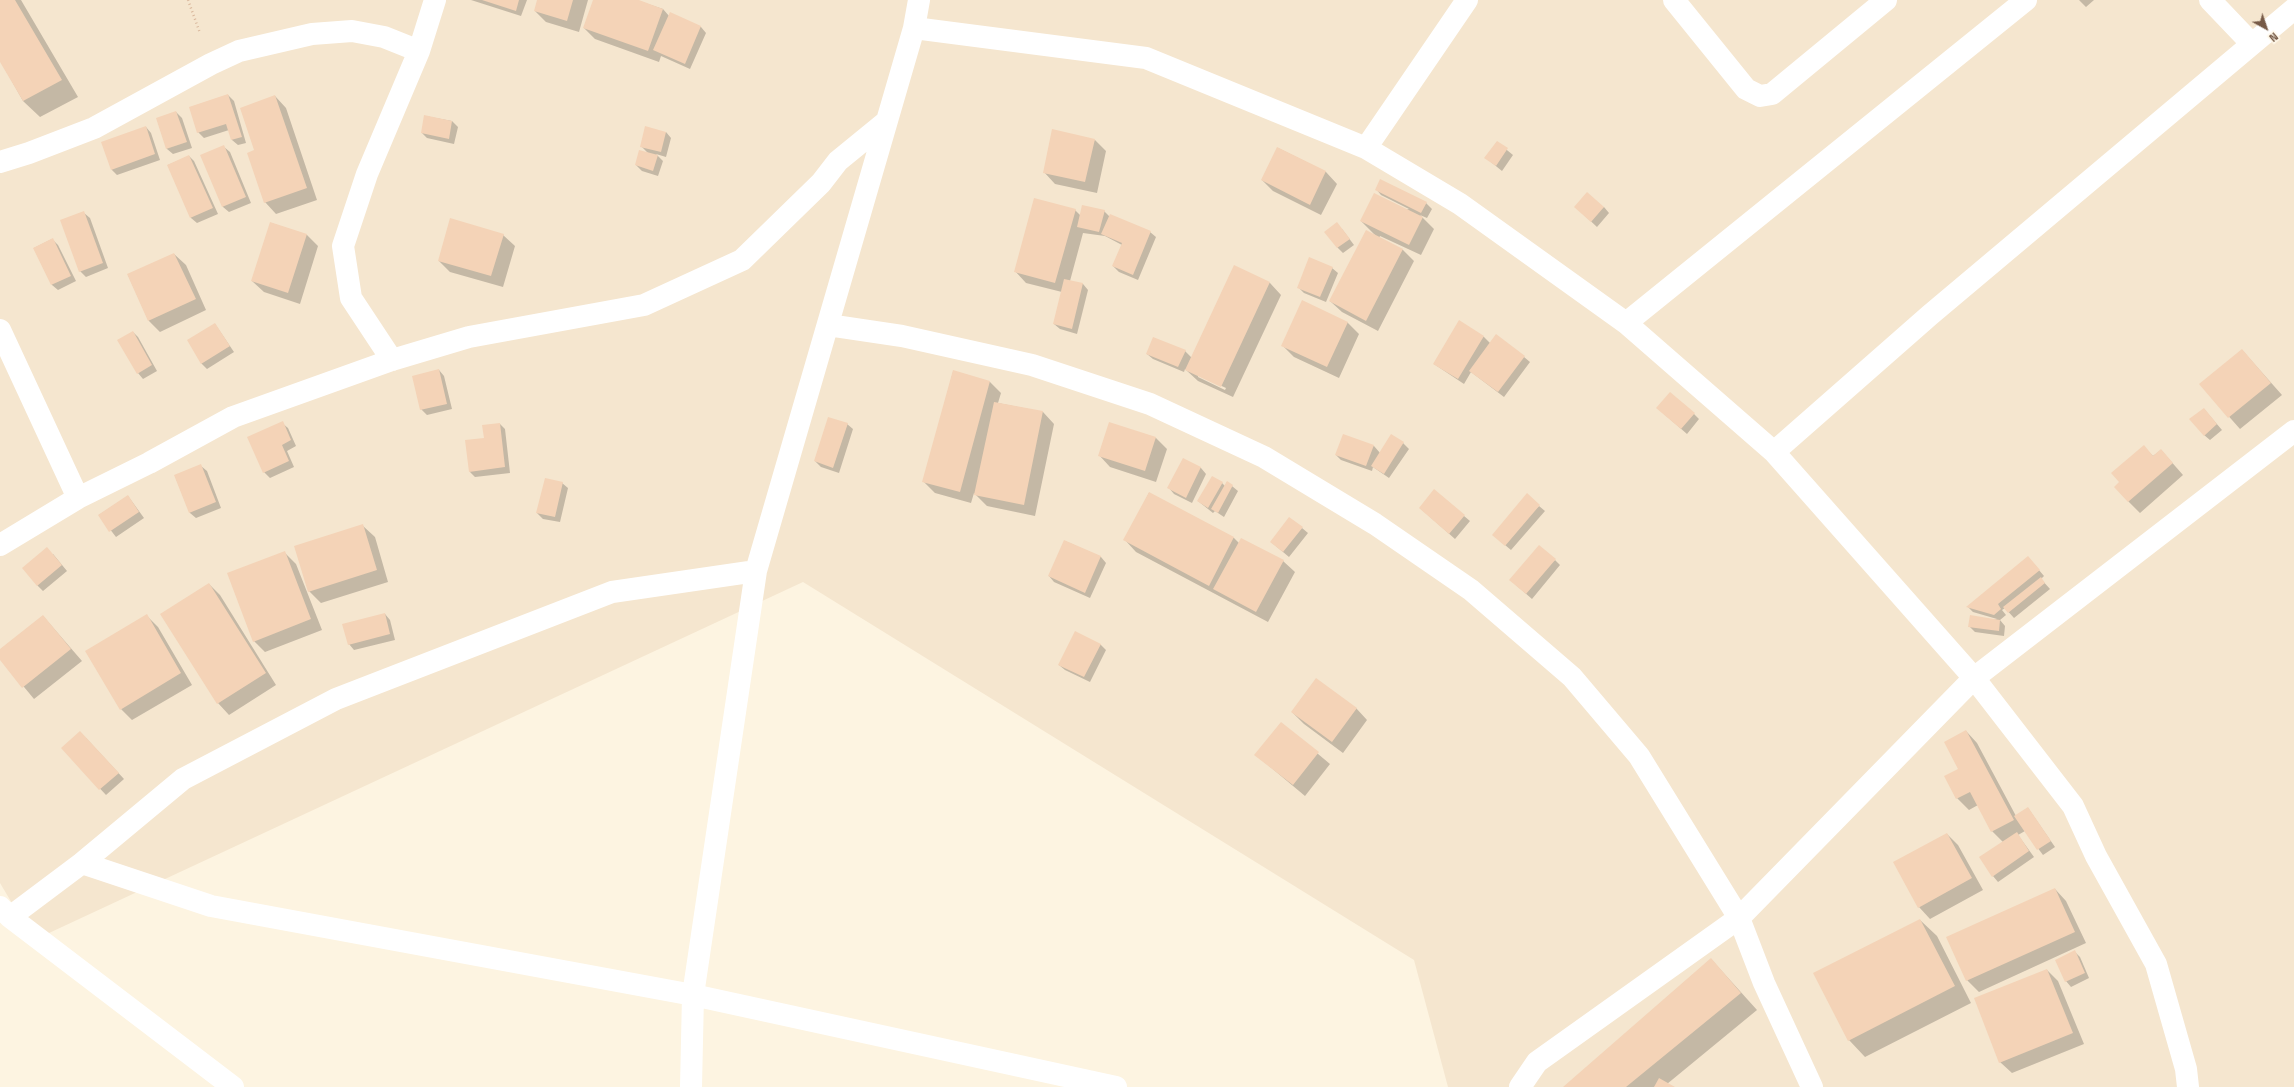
<!DOCTYPE html>
<style>
body{margin:0}
#map{position:relative;width:2294px;height:1087px;overflow:hidden;background:#fdf4e1;font-family:"Titillium Web",sans-serif}
canvas{display:block}
.north{position:absolute;left:2246px;top:8px;width:40px;height:40px;-webkit-text-stroke:3px #fff8e9;paint-order:stroke;rotate:140deg;font-size:11px;font-weight:700;line-height:16px;text-align:center;color:#765a47}
.north::after{content:'';display:block;margin:auto;width:14px;height:18px;background:#765a47;clip-path:polygon(50% 0,100% 100%,50% 72%,0 100%)}
</style>
<div id="map">
<canvas width="2294" height="1087"></canvas>
<div class="north">N</div>
</div>
<script>
const context = document.querySelector('canvas').getContext('2d');
context.lineJoin = 'round';
function paint(path, color) {
  context.fillStyle = color;
  context.fill(path, 'evenodd');
}
function shape(rows) {
  const path = new Path2D();
  for (const r of rows) {
    path.moveTo(r[0], r[1]);
    for (let i = 2; i < r.length; i += 2) path.lineTo(r[i], r[i + 1]);
  }
  return path;
}
function trace(path, color, width, dash) {
  context.strokeStyle = color;
  context.lineWidth = width;
  context.lineCap = dash ? 'butt' : 'round';
  context.setLineDash(dash || []);
  context.stroke(path);
}
const residential = shape([
 [0,0,2294,0,2294,1087,1448,1087,1414,960,803,582,34,940,0,883]
]);
const shadow = shape([
 [0,0,21,0,78,97,40,117,23,101,0,60],
 [471,0,527,0,521,16],
 [538,0,588,0,579,32,546,22,535,11],
 [594,0,636,0,663,9,669,16,670,14,701,27,706,33,690,69,661,56,659,62,595,39,584,28],
 [2079,0,2094,0,2086,7],
 [228,95,234,101,246,143,238,145,232,140,229,130,204,138,198,132],
 [275,96,286,108,317,200,276,214,265,202,255,150],
 [176,112,182,118,192,148,173,154,167,149,157,119],
 [425,116,452,121,458,127,454,144,427,138,422,133],
 [146,127,151,133,160,160,117,175,111,169],
 [666,132,671,138,666,157,656,154,663,161,658,176,642,171,636,165,648,153,641,146],
 [1095,140,1106,151,1097,193,1055,184,1044,172],
 [1497,142,1513,155,1502,171,1486,158],
 [224,147,230,152,251,203,229,212,223,207,202,156],
 [1278,148,1326,172,1337,184,1321,215,1273,191,1262,180],
 [189,156,194,161,218,214,197,223,191,218,168,165],
 [1376,189,1426,203,1432,209,1427,218,1420,215,1434,229,1421,255,1380,236,1379,238,1403,250,1414,261,1378,331,1342,312,1330,301,1375,235,1361,221,1409,209,1381,195],
 [1604,207,1609,213,1597,227,1581,212],
 [1075,210,1081,216,1104,211,1110,217,1150,232,1156,237,1138,280,1119,272,1113,266,1122,245,1105,236,1083,233,1070,281,1083,284,1088,290,1077,334,1060,329,1054,324,1062,292,1026,283,1015,271],
 [84,213,90,218,108,268,86,277,80,271],
 [271,223,307,235,318,246,300,304,264,292,252,281],
 [1342,229,1354,245,1343,253,1337,247],
 [503,235,515,246,503,287,450,272,439,261],
 [52,239,58,245,76,281,58,290,52,285,34,248],
 [174,254,186,265,206,310,160,332,149,321,128,275],
 [1235,267,1270,283,1281,295,1233,397,1198,381,1185,369,1184,372,1153,359,1147,354,1185,351,1192,358],
 [1198,375,1226,388,1225,390,1198,377],
 [1332,268,1338,273,1326,302,1304,293,1298,287],
 [1347,322,1359,334,1339,378,1294,357,1282,345],
 [1459,322,1484,337,1490,343,1524,357,1530,362,1504,397,1471,372,1464,384,1434,364],
 [215,324,234,352,207,369,201,363],
 [133,332,138,337,157,371,143,379,138,373],
 [2242,350,2282,395,2240,429,2201,385],
 [439,370,444,376,452,409,427,415,421,409],
 [953,372,990,382,1001,393,998,403,1043,412,1054,424,1035,516,987,506,974,493,971,503,935,493,924,482],
 [2204,409,2222,430,2210,440,2204,435],
 [1663,413,1694,414,1699,419,1687,434],
 [282,423,288,428,296,446,287,451,294,467,270,478,264,472],
 [500,424,505,429,510,473,475,477,470,472,466,441,485,439],
 [847,424,853,429,839,473,821,467,815,461],
 [1156,438,1167,449,1156,482,1110,467,1099,455],
 [1403,443,1409,449,1389,478,1373,467,1372,471,1341,460,1336,455,1374,446,1380,453],
 [2144,447,2153,456,2161,450,2183,475,2140,513,2128,501,2121,482],
 [1183,460,1201,468,1206,474,1192,503,1174,494,1169,488],
 [201,466,207,471,221,508,196,518,190,513,175,476],
 [1227,482,1238,491,1224,517,1215,511,1213,513,1198,501,1222,483,1225,486],
 [562,483,568,488,560,522,543,519,537,513],
 [1149,493,1234,538,1239,543,1283,561,1295,572,1268,622,1136,552,1125,540],
 [128,496,144,518,116,537,99,515],
 [1539,506,1545,511,1511,550,1499,540],
 [1420,508,1464,516,1470,521,1455,539],
 [363,526,375,537,388,582,321,603,309,591],
 [1302,528,1308,533,1289,557,1271,542],
 [1065,541,1101,557,1106,563,1090,598,1054,582,1049,576],
 [284,552,296,564,322,630,265,652,254,641],
 [53,554,67,571,43,591,37,585],
 [1555,560,1560,565,1532,599,1516,585],
 [2033,563,2044,576,2041,579,2050,589,2014,618,2005,608,2002,610,2006,615,2000,620,2005,626,2004,636,1975,632,1969,626,1997,619,1973,612,1968,607],
 [209,584,220,595,276,685,229,715,218,703],
 [385,614,390,620,395,640,354,650,349,644],
 [43,616,82,661,34,699,0,658,0,650],
 [147,616,158,627,192,685,132,720,121,709],
 [1100,644,1106,650,1090,682,1065,670,1059,665],
 [1356,708,1367,720,1343,753,1304,724,1292,712],
 [1281,723,1330,764,1305,796,1256,755],
 [1966,731,1977,743,2016,816,2028,808,2055,847,2043,855,2025,831,2018,835,2034,857,1998,882,1993,876,2003,842,1992,831,1978,805,1969,810,1957,798],
 [86,738,124,779,106,795,63,749],
 [1947,834,1958,845,1983,890,1930,919,1919,907],
 [2055,889,2066,901,2086,943,1979,992,1967,980],
 [1920,920,1937,936,1971,1003,1865,1057,1849,1040],
 [2075,952,2080,957,2089,978,2071,987,2066,981],
 [1711,959,1757,1010,1667,1084,1673,1087,1565,1087],
 [2047,970,2058,981,2084,1044,2012,1073,2000,1062]
]);
const building = shape([
 [0,0,15,0,62,80,23,101,0,62],
 [482,0,519,0,516,11],
 [537,0,573,0,567,21,534,11],
 [593,0,639,0,663,9,648,51,583,28],
 [670,12,701,26,685,64,653,50],
 [228,94,242,137,231,140,226,124,197,133,189,107],
 [275,95,307,188,264,203,247,153,254,150,240,108],
 [176,111,187,142,166,149,156,118],
 [424,115,452,121,449,139,421,133],
 [146,126,155,154,111,170,101,142],
 [645,126,666,132,661,152,640,147],
 [1052,129,1095,139,1085,182,1043,173],
 [1497,141,1508,148,1496,166,1484,158],
 [224,145,246,197,222,207,200,155],
 [1277,147,1326,171,1310,205,1261,180],
 [639,150,658,155,653,171,635,165],
 [189,155,213,208,190,218,167,165],
 [1380,179,1427,202,1421,213,1375,190],
 [1587,192,1604,207,1591,222,1574,207],
 [1374,193,1423,217,1409,245,1360,221],
 [1034,198,1076,209,1055,283,1014,272],
 [1082,205,1105,210,1099,232,1077,227],
 [84,211,103,263,79,272,60,220],
 [1110,214,1151,231,1133,275,1112,266,1122,243,1101,234],
 [450,218,504,234,491,276,438,261],
 [270,222,307,234,288,293,251,281],
 [1337,222,1350,239,1337,248,1324,232],
 [1366,230,1403,249,1366,321,1329,301],
 [53,238,71,276,51,285,33,248],
 [174,253,196,299,148,321,127,274],
 [1309,257,1333,267,1320,297,1297,288],
 [1234,265,1270,282,1221,387,1185,370],
 [1064,279,1083,283,1072,329,1053,324],
 [1302,300,1348,322,1327,367,1281,346],
 [1459,320,1484,336,1458,379,1433,364],
 [215,323,230,346,201,364,187,340],
 [133,331,152,365,137,374,117,340],
 [1496,334,1525,356,1498,392,1469,371],
 [1153,337,1186,350,1178,367,1146,354],
 [2242,349,2271,383,2228,418,2199,384],
 [439,369,447,404,420,410,412,376],
 [953,370,990,381,960,492,922,482],
 [1670,392,1695,413,1681,429,1656,408],
 [994,402,1043,411,1024,505,974,495],
 [2204,408,2217,424,2204,436,2189,419],
 [828,417,848,423,833,468,814,461],
 [283,421,291,440,282,445,289,461,263,473,247,437],
 [1109,422,1156,437,1145,471,1098,456],
 [500,423,505,467,469,472,465,440,484,438,482,425],
 [1343,434,1374,445,1366,466,1335,455],
 [1391,434,1404,442,1384,474,1371,466],
 [2144,445,2153,456,2161,449,2173,463,2128,502,2114,487,2119,482,2111,473],
 [1183,458,1201,467,1186,498,1167,488],
 [201,464,216,502,189,513,174,475],
 [1212,476,1223,482,1208,508,1197,501],
 [545,478,563,482,555,517,536,513],
 [1227,481,1233,485,1218,513,1211,509],
 [1434,489,1465,515,1449,534,1419,508],
 [1149,492,1234,537,1209,586,1123,540],
 [1527,493,1540,505,1505,546,1492,535],
 [128,495,139,512,109,532,98,515],
 [1289,517,1303,527,1283,552,1270,542],
 [363,524,377,570,308,592,294,546],
 [1241,538,1284,560,1256,612,1213,589],
 [1064,540,1101,556,1085,593,1048,576],
 [1539,545,1556,559,1526,594,1509,580],
 [47,547,62,565,37,586,22,568],
 [285,551,311,619,253,642,227,573],
 [2028,556,2040,570,1998,604,2001,609,1994,615,1966,607],
 [2041,577,2045,583,2008,613,2003,607],
 [209,583,266,673,217,704,160,614],
 [385,613,390,634,348,645,342,624],
 [147,614,181,673,120,710,85,651],
 [43,615,71,649,22,688,0,660,0,649],
 [1970,615,2000,620,1999,631,1968,627],
 [1075,631,1101,644,1084,677,1058,665],
 [1316,678,1357,708,1332,742,1291,712],
 [1281,722,1319,752,1293,785,1254,755],
 [1966,730,2014,820,1991,832,1970,792,1956,799,1944,776,1958,769,1944,742],
 [80,731,119,773,99,790,61,748],
 [2028,807,2051,841,2037,850,2014,816],
 [2017,832,2029,851,1992,877,1979,857],
 [1947,833,1972,878,1918,908,1893,862],
 [2055,888,2075,932,1966,981,1946,937],
 [1920,919,1955,986,1848,1041,1813,973],
 [2075,950,2085,973,2065,982,2055,960],
 [1711,958,1741,993,1626,1087,1563,1087],
 [2047,969,2073,1033,1999,1063,1974,998],
 [1659,1078,1675,1087,1654,1087]
]);
const path = shape([
 [188,0,200,33]
]);
const minor = shape([
 [1674,0,1746,89,1760,96,1772,94,1886,0],
 [2210,0,2252,44],
 [914,28,1146,58,1366,148,1460,204,1626,323,1774,452,1974,678,2073,806,2096,856,2156,964,2186,1069,2188,1087],
 [1366,148,1467,0],
 [0,162,29,153,94,128,211,64,239,51,312,34,352,31,384,37,419,51],
 [1626,323,2026,0],
 [828,325,902,336,1032,365,1150,404,1264,457,1375,524,1471,590,1572,677,1639,756,1739,918,1764,983,1812,1087],
 [0,330,78,498],
 [392,360,351,298,343,246,367,174,419,51,435,0],
 [1774,452,1930,315,2294,9],
 [0,545,78,498,149,463,233,417,392,360,469,337,644,305,742,260,821,183,838,161,887,121],
 [82,863,211,906,693,995,1116,1087],
 [0,907,10,917,233,1087],
 [10,917,82,863,183,779,336,699,612,592,756,571,914,28,919,0],
 [691,1087,693,995,756,571],
 [1520,1087,1537,1062,1739,918,1974,678,2294,431]
]);
paint(residential, '#f5e6cf');
paint(shadow, '#0003');
paint(building, '#f4d3b7');
trace(path, '#d9b79b', 2.5, [1, 3]);
trace(minor, '#fff', 22);
</script>
